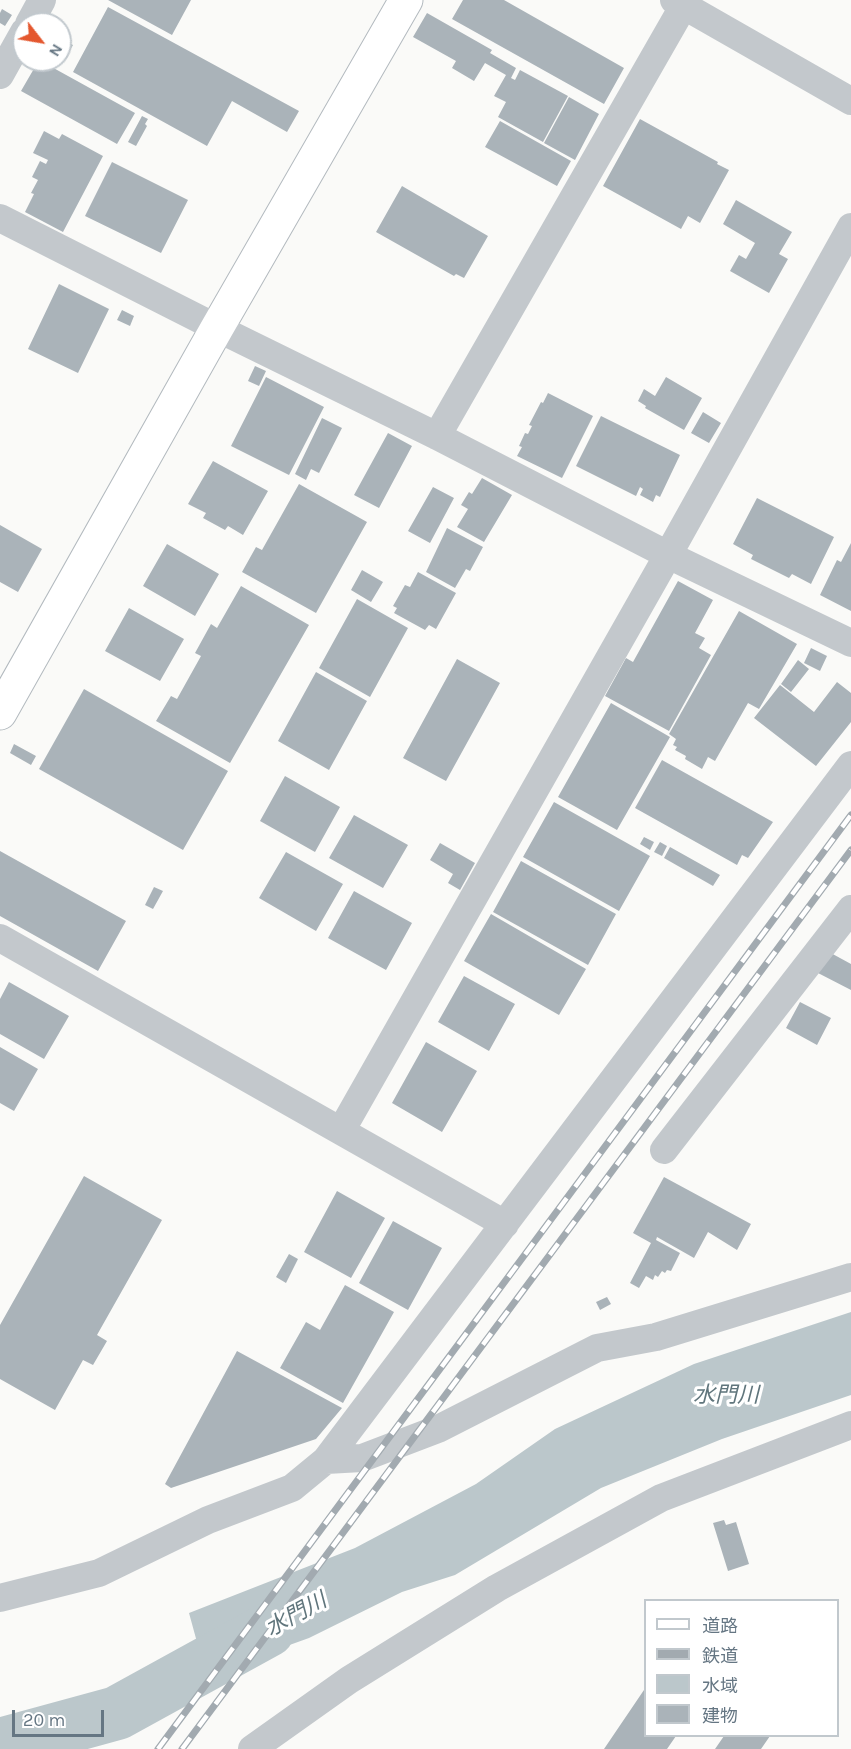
<!DOCTYPE html>
<meta charset="utf-8">
<style>
body{margin:0}
#map{position:relative;width:851px;height:1749px;overflow:hidden;background:#fafaf8;font-family:Karla,"Noto Sans JP",sans-serif}
canvas{display:block}
.legend{position:absolute;left:644px;top:1599px;width:195px;height:138px;box-sizing:border-box;background:#fff;border:2px solid #c1c8cd;margin:0;padding:8px 10px;list-style:none;font-size:18px;color:#657683}
.legend li{display:flex;align-items:center;gap:12px;height:30px}
.legend b{width:30px;border:2px solid #c1c8cd}
.north{position:absolute;left:12px;top:12px;width:60px;height:60px;box-sizing:border-box;background:#fff;border:2px solid #c1c8cd;border-radius:50%;rotate:121deg;font-size:16px;font-weight:700;line-height:24px;text-align:center;color:#657683}
.north::after{content:'';display:block;margin:auto;width:21px;height:27px;background:#e4572e;clip-path:polygon(50% 0,100% 100%,50% 72%,0 100%)}
.scale{position:absolute;left:12px;top:1710px;width:92px;height:27px;box-sizing:border-box;border:3px solid #657683;border-top:0;padding-left:8px;font-size:18px;line-height:21px;white-space:nowrap;color:#657683;-webkit-text-stroke:4px #fff;paint-order:stroke}
</style>
<div id="map">
<canvas width="851" height="1749"></canvas>
<ul class="legend">
<li><b style="height:8px;background:#fff"></b>道路</li>
<li><b style="height:8px;background:#a2aab0"></b>鉄道</li>
<li><b style="height:16px;background:#bbc7cb"></b>水域</li>
<li><b style="height:16px;background:#aab3b9"></b>建物</li>
</ul>
<div class="north">N</div>
<div class="scale">20 m</div>
</div>
<script>
const context = document.querySelector('canvas').getContext('2d');
context.lineJoin = 'round';
function paint(path, color) {
  context.fillStyle = color;
  context.fill(path, 'evenodd');
}
function shape(rows) {
  const path = new Path2D();
  for (const r of rows) {
    path.moveTo(r[0], r[1]);
    for (let i = 2; i < r.length; i += 2) path.lineTo(r[i], r[i + 1]);
  }
  return path;
}
function trace(path, color, width, dash) {
  context.strokeStyle = color;
  context.lineWidth = width;
  context.lineCap = dash ? 'butt' : 'round';
  context.setLineDash(dash || []);
  context.stroke(path);
}
function label(font, color, halo, rows, align = 'center') {
  context.font = font + ' Karla,"Noto Sans JP",sans-serif';
  context.lineWidth = 6;
  context.setLineDash([]);
  context.textBaseline = 'middle';
  context.strokeStyle = halo;
  context.fillStyle = color;
  for (const [text, x, y, turn = 0] of rows) {
    context.save();
    context.translate(x, y);
    context.rotate((+turn || 0) * Math.PI / 180);
    context.textAlign = isNaN(turn) ? turn : align;
    if (halo) context.strokeText(text, 0, 0);
    context.fillText(text, 0, 0);
    context.restore();
  }
}
const water = shape([
 [851,1312,851,1395,722,1439,601,1488,455,1575,402,1592,309,1638,206,1675,189,1613,355,1548,476,1484,555,1429,694,1364]
]);
const river = shape([
 [0,1745,117,1713,268,1630]
]);
const building = shape([
 [108,0,191,0,172,35],
 [463,0,504,0,624,68,604,104,452,19],
 [108,7,299,111,287,132,232,101,207,146,73,72],
 [2,9,12,15,5,26,0,23,0,13],
 [427,13,492,50,490,53,516,68,511,78,515,80,520,70,568,96,543,142,498,117,506,102,494,96,506,75,485,63,474,81,452,68,456,61,413,37],
 [60,38,73,45,64,61,60,59],
 [39,60,135,113,117,144,21,91],
 [569,97,599,114,575,160,544,143],
 [142,116,148,119,145,124,147,126,136,146,128,142],
 [640,119,718,162,717,164,729,170,700,223,688,216,681,229,603,186],
 [500,121,571,161,557,186,485,147],
 [44,131,59,139,62,134,103,156,63,232,25,212,34,194,31,193,38,180,32,177,40,161,46,164,48,160,33,153],
 [112,162,188,200,161,253,85,216],
 [402,186,488,236,464,278,456,274,454,276,376,232],
 [736,200,792,232,779,254,788,259,769,293,730,271,739,255,746,259,755,243,723,224],
 [59,284,109,309,78,373,28,349],
 [122,310,134,316,130,326,117,320],
 [255,366,266,371,259,386,248,381],
 [266,377,324,407,289,475,231,446],
 [666,377,702,398,684,430,645,408,646,406,638,401,644,389,655,396],
 [548,393,593,416,562,478,517,456,522,447,519,446,525,433,528,434,532,426,529,425,541,402,543,403],
 [703,412,721,423,709,443,691,433],
 [601,416,680,455,660,497,656,495,653,502,640,495,643,489,640,487,636,496,576,466],
 [322,418,342,428,319,473,311,469,306,480,295,474],
 [388,433,412,446,379,508,354,495],
 [213,461,268,491,243,535,228,526,225,530,203,518,206,513,188,504],
 [482,478,512,495,484,542,457,527,468,509,461,505,469,492,472,494],
 [299,484,367,522,316,613,242,572,256,547,262,550],
 [433,487,454,498,430,543,408,531],
 [757,498,834,537,811,584,792,574,789,578,751,559,753,555,733,544],
 [0,525,42,549,18,592,0,582],
 [447,528,483,547,470,571,466,569,455,588,426,572],
 [851,543,851,611,820,595,837,560,841,562],
 [167,544,219,574,195,616,143,586],
 [362,570,383,582,371,602,351,590],
 [418,572,456,593,436,629,429,625,425,630,394,613,397,608,393,606,405,585,410,587],
 [678,581,713,600,695,633,705,638,699,648,711,655,669,731,605,696,626,658,633,662],
 [241,586,309,625,230,763,156,721,171,696,177,699,201,656,195,653,211,624,217,628],
 [357,599,408,628,370,697,319,668],
 [129,608,184,639,160,681,105,651],
 [739,611,797,644,759,709,748,703,715,761,708,757,702,769,685,759,686,756,675,750,677,747,673,745,676,739,669,734],
 [811,648,827,656,820,671,804,663],
 [457,659,500,683,446,781,403,758],
 [798,660,809,669,791,692,781,684],
 [316,672,367,701,329,770,278,741],
 [837,682,851,693,851,722,816,766,754,718,780,685,814,712],
 [84,689,228,771,183,850,39,769],
 [611,703,670,737,617,830,558,797],
 [14,744,36,756,31,765,10,753],
 [662,760,773,822,748,858,742,855,737,865,635,808],
 [285,776,340,807,315,852,260,821],
 [554,802,650,856,619,911,523,857],
 [354,815,408,845,383,888,329,858],
 [644,837,654,842,650,850,640,844],
 [660,842,667,846,662,856,654,852],
 [440,843,475,863,460,890,448,883,453,874,430,860],
 [670,847,720,875,713,886,664,858],
 [0,851,126,921,98,971,0,916],
 [286,852,343,884,316,931,259,898],
 [521,861,616,914,588,965,493,912],
 [154,887,163,891,153,909,145,905],
 [354,891,412,923,386,970,328,938],
 [491,914,586,969,559,1015,464,961],
 [829,952,851,964,851,990,818,973],
 [464,976,515,1004,489,1051,438,1022],
 [9,982,69,1016,44,1059,0,1034,0,999],
 [800,1002,831,1018,817,1045,786,1028],
 [426,1042,477,1071,442,1132,392,1103],
 [0,1047,38,1069,14,1111,0,1103],
 [84,1176,162,1220,97,1335,107,1341,93,1365,83,1360,55,1410,0,1379,0,1325],
 [664,1177,751,1224,737,1250,708,1232,694,1258,657,1237,656,1240,680,1253,671,1271,667,1270,665,1273,662,1271,658,1277,655,1275,653,1280,646,1276,639,1288,630,1283,651,1243,633,1233],
 [337,1191,385,1218,351,1278,304,1252],
 [393,1221,442,1248,408,1310,359,1283],
 [289,1254,298,1259,286,1283,276,1277],
 [345,1285,394,1312,343,1403,280,1368,306,1322,320,1330],
 [607,1297,611,1304,600,1310,596,1302],
 [237,1351,342,1408,316,1439,171,1488,165,1484],
 [724,1520,726,1525,736,1522,749,1564,728,1571,713,1523],
 [646,1687,646,1736,676,1736,667,1749,604,1749],
 [724,1736,770,1736,761,1749,715,1749]
]);
const street = shape([
 [674,0,851,101],
 [29,24,42,0],
 [0,75,24,32],
 [0,218,217,328,437,436,668,555,851,643],
 [437,436,684,5],
 [0,938,505,1224],
 [341,1131,668,555,851,227],
 [664,1150,851,909],
 [326,1460,362,1458,438,1429,597,1348,656,1337,851,1277],
 [0,1598,99,1573,208,1520,292,1488,326,1460,851,765],
 [252,1749,349,1680,497,1588,661,1498,851,1425]
]);
const secondary = shape([
 [0,713,217,328,406,0]
]);
const rail = shape([
 [158,1749,851,815],
 [182,1749,851,850]
]);
const waterNames = [
 ["水門川",726,1396],
 ["水門川",296,1615,-29]
];
paint(water, '#bbc7cb');
trace(river, '#bbc7cb', 54);
paint(building, '#aab3b9');
trace(secondary, '#b3babf', 35);
trace(street, '#c3c8cc', 28);
trace(secondary, '#fff', 33);
trace(rail, '#a2aab0', 7);
trace(rail, '#fff', 4.5, [14]);
label('italic 22px', '#60757c', '#fff', waterNames);
</script>
